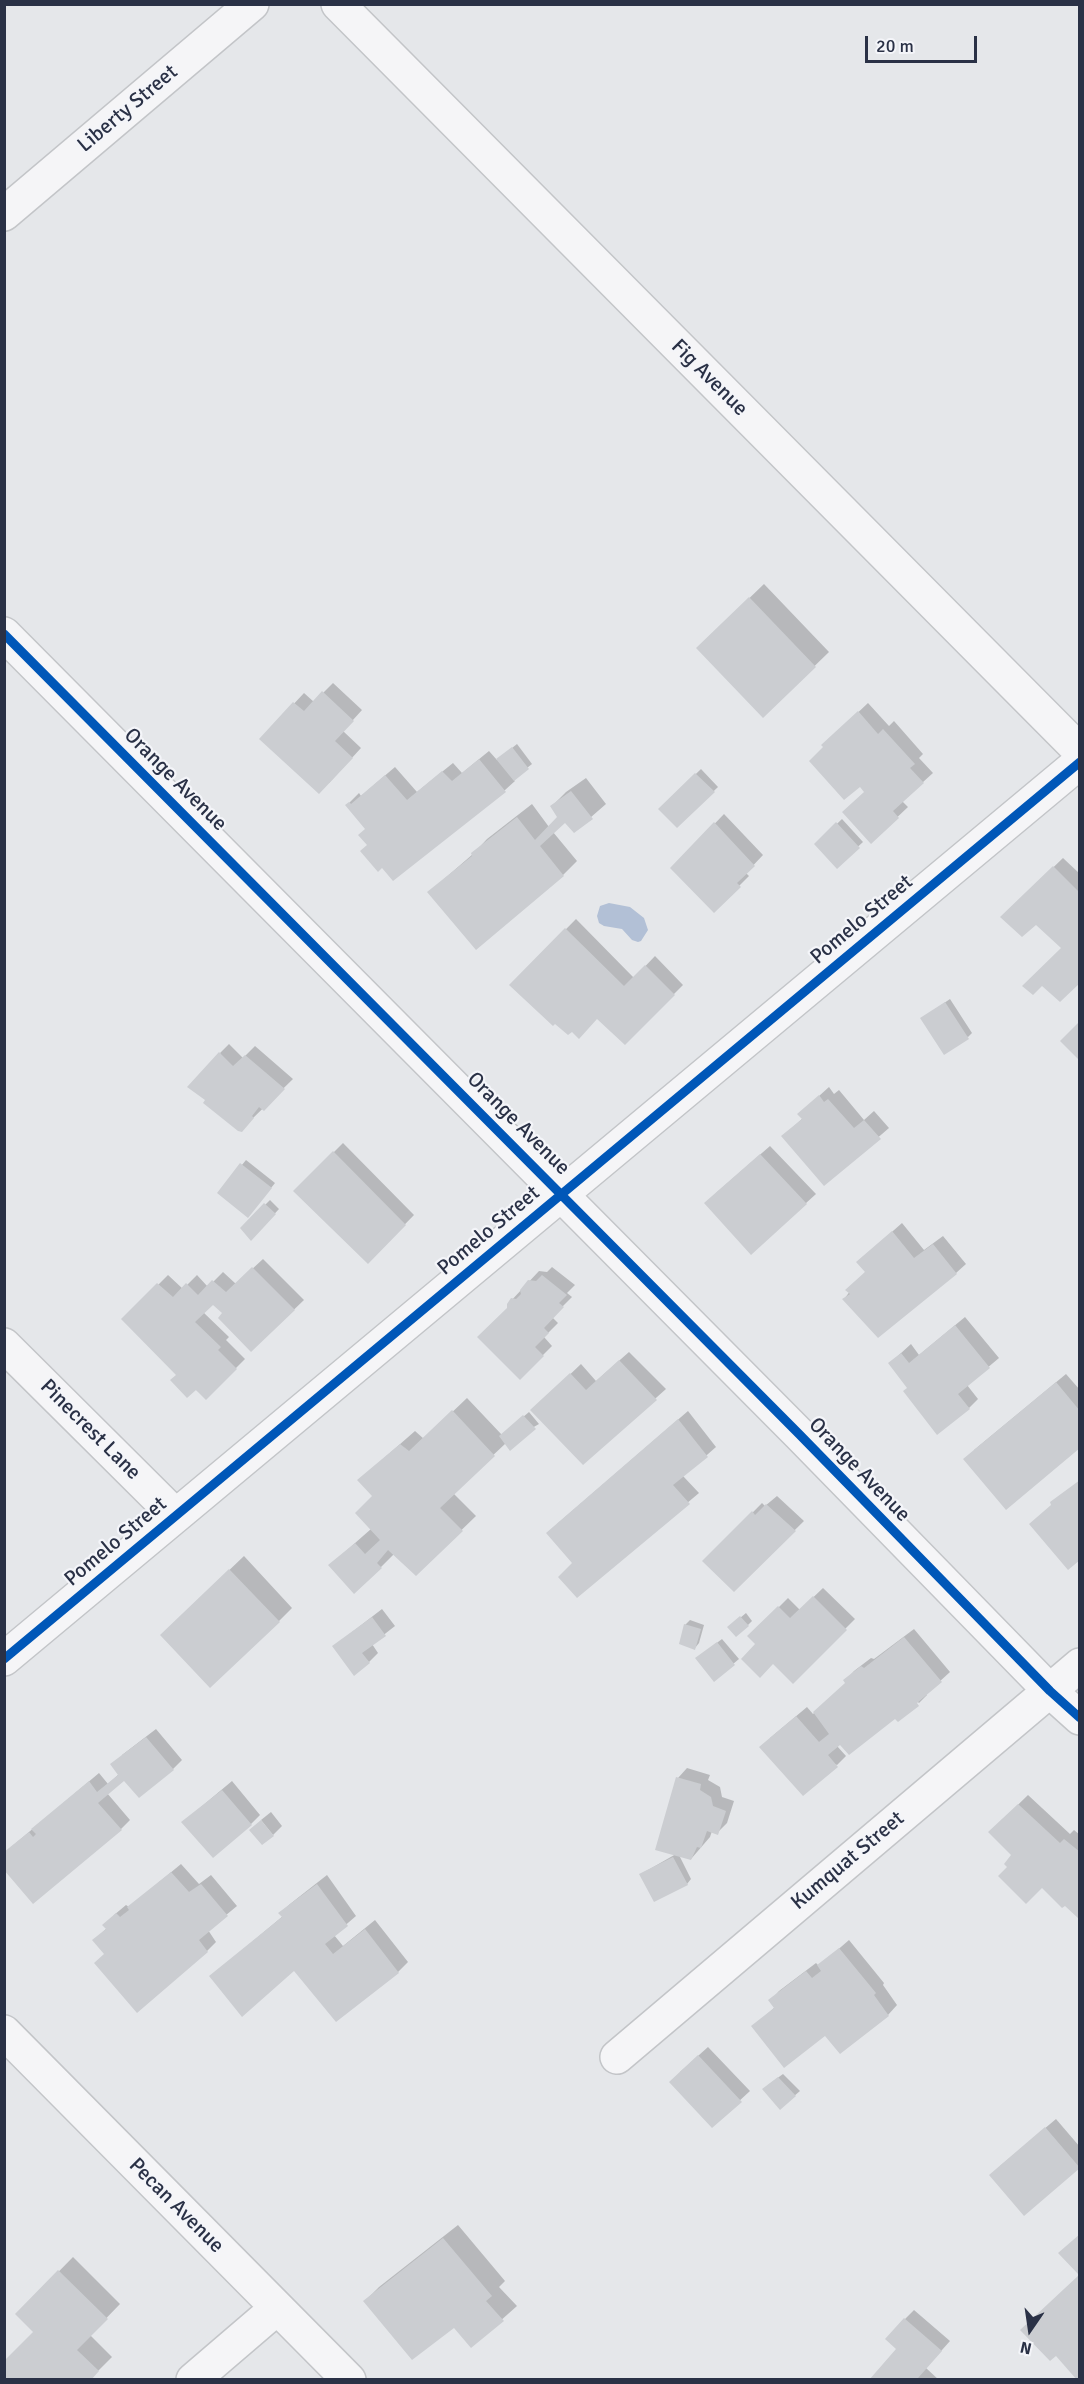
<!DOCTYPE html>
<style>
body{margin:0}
#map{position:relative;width:1084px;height:2384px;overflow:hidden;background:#e5e7ea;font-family:Signika,sans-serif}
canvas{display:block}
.frame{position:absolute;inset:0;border:6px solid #2a3146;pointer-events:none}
.north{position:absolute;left:1000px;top:2300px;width:60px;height:60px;-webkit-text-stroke:4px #f4f5f9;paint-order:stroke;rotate:193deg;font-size:16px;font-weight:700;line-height:24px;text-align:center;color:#2a3146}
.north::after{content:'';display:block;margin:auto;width:21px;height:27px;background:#2a3146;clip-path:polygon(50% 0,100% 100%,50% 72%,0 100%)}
.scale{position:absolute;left:865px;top:36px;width:112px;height:27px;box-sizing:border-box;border:3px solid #2a3146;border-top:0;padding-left:8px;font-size:18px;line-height:21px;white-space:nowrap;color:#2a3146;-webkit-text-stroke:4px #f4f5f9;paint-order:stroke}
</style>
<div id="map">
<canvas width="1084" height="2384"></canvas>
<div class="frame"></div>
<div class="north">N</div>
<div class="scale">20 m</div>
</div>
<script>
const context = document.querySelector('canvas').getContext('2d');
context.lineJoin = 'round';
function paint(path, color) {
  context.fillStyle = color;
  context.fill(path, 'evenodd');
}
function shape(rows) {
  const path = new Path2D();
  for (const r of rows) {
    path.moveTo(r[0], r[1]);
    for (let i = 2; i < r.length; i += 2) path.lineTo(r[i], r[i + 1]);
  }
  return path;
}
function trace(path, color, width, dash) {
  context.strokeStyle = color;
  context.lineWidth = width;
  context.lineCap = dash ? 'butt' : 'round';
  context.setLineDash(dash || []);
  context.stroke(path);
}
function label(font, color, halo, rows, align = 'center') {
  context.font = font + ' Signika,sans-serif';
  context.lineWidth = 4.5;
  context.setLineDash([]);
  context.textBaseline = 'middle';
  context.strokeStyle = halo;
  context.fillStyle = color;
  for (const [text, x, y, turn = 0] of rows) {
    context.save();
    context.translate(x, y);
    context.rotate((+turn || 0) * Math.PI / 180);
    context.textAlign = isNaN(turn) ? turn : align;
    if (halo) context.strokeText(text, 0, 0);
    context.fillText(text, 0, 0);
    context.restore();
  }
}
const water = shape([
 [609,903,630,907,644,918,648,930,641,941,638,942,632,940,622,929,604,926,599,923,597,916,600,906]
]);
const shadow = shape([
 [764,584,829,652,763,716,712,634],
 [333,683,362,710,343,731,361,748,329,783,261,739,304,693,314,702],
 [868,703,889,726,894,721,923,754,919,758,933,773,902,801,908,807,871,842,865,791,825,747,833,736],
 [517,744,532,764,513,779,515,781,505,790,394,879,369,844,366,828,347,805,359,793,361,796,395,767,417,792,453,763,462,773,489,751,497,760],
 [701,769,718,787,677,826,660,809],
 [586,778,606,804,575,831,565,821,553,832,577,861,563,875,429,892,473,854,487,839,532,804,549,827,559,817,552,806,566,792],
 [724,814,763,855,746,873,749,876,714,911,672,868],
 [842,819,863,842,837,866,816,844],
 [1063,858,1080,874,1080,981,1063,948,1036,923,1002,917],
 [576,919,634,978,655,956,683,985,625,1043,598,1017,511,985],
 [950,999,972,1033,968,1037,922,1018],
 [229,1044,243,1058,255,1046,293,1079,251,1120,220,1053],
 [829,1087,834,1094,839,1090,864,1120,874,1111,889,1128,824,1184,783,1136,803,1118,809,1105],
 [343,1143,414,1215,368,1262,295,1191],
 [770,1146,816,1194,751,1253,716,1193],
 [246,1160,275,1183,252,1212,219,1193],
 [270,1200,279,1209,251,1239,242,1228],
 [902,1223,924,1250,943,1236,966,1264,956,1273,844,1299,866,1271,868,1253],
 [263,1259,304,1300,252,1350,224,1313,213,1303,203,1312,229,1337,226,1340,245,1359,206,1398,178,1375,124,1319,168,1275,183,1289,197,1275,208,1287,223,1272,236,1284],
 [552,1267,575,1285,567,1293,572,1297,552,1317,558,1323,544,1337,552,1346,520,1378,508,1304,539,1271,547,1272],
 [965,1317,999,1358,967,1385,978,1399,969,1408,909,1387,890,1363,911,1344,919,1355],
 [629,1352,666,1389,583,1463,542,1401,581,1364,596,1381],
 [1066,1374,1080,1390,1080,1446,974,1450],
 [467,1398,502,1435,529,1412,539,1424,506,1443,453,1493,476,1516,416,1574,394,1554,381,1567,330,1565,371,1529,373,1496,359,1480,415,1431,424,1439],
 [688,1411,716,1447,683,1476,699,1493,577,1596,574,1563,557,1524],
 [777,1496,804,1521,734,1590,705,1561,762,1503,765,1506],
 [244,1556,292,1608,279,1621,176,1621],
 [823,1588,855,1619,793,1681,750,1636,788,1598,800,1610],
 [382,1609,395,1626,372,1644,378,1653,369,1662,334,1646],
 [746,1613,752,1621,748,1625,734,1623],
 [690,1620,704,1625,699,1643,695,1648,685,1625],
 [914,1629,950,1672,926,1694,927,1695,919,1703,913,1697,895,1717,840,1743,837,1746,846,1756,837,1765,770,1738,807,1707,813,1714,846,1683,845,1681,854,1671,871,1658,874,1659],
 [722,1639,739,1659,714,1680,702,1654],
 [156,1729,182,1760,173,1769,124,1779,107,1793,130,1820,121,1829,4,1853,99,1773,108,1784,119,1774,122,1755],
 [687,1768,710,1775,708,1780,720,1787,722,1797,734,1801,727,1823,717,1833,712,1831,710,1837,691,1859,679,1855,691,1879,687,1884,641,1874,676,1854,678,1778],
 [232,1781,260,1815,251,1824,183,1822],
 [1028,1795,1070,1834,1074,1830,1080,1835,1078,1916,1042,1886,1009,1867,1013,1855,990,1832],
 [271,1812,282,1826,273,1835,261,1820],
 [181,1864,199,1884,211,1875,237,1906,208,1930,216,1942,207,1951,106,1953,94,1940,107,1928,114,1915,126,1905,129,1907],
 [327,1875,356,1916,334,1935,343,1946,375,1920,408,1962,398,1972,336,2020,294,1969,211,1976,283,1916,280,1913,290,1904],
 [849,1940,884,1983,883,1985,897,2005,888,2015,825,2034,753,2027,775,2007,770,2001,779,1991,816,1963,819,1966],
 [708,2047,750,2091,712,2126,680,2072],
 [783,2074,800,2091,780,2108,768,2085],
 [1056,2119,1080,2147,1080,2166,1024,2214,1000,2166],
 [458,2225,505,2281,499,2287,517,2306,472,2346,454,2326,365,2301,379,2287],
 [73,2257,120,2304,90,2335,112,2357,89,2380,17,2314],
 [914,2310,950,2341,926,2368,939,2380,871,2380,899,2349,905,2319]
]);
const building = shape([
 [749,597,816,667,763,718,696,648],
 [322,691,354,721,335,741,353,758,319,794,259,739,293,702,304,711],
 [858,711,878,734,883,729,915,764,910,768,924,783,893,811,899,818,871,844,842,812,864,792,860,787,844,800,809,761,823,747,821,745],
 [512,747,529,769,514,781,496,759],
 [479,759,506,792,393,881,382,868,378,872,360,851,367,845,358,835,365,829,345,805,349,802,351,804,385,775,407,800,442,771,452,781],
 [695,773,715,792,677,828,658,809],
 [571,791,593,819,574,833,565,823,540,846,564,876,476,950,427,892,472,856,471,853,517,817,535,840,557,817,550,806],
 [714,822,755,866,737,883,741,887,714,913,670,868],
 [836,822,860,848,837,869,814,844],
 [1053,866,1080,893,1080,983,1060,1002,1042,986,1033,995,1022,986,1061,948,1036,925,1022,937,1000,917],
 [565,928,624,986,645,965,675,995,625,1045,597,1019,579,1039,572,1032,568,1035,555,1024,553,1026,509,985],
 [945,1002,969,1039,944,1055,920,1018],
 [1080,1021,1080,1061,1060,1041],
 [219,1052,233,1066,245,1055,285,1089,264,1111,259,1107,252,1116,254,1118,242,1132,238,1131,203,1103,205,1100,187,1087],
 [819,1095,824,1102,828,1099,854,1128,864,1120,881,1139,824,1186,781,1136,802,1119,797,1114],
 [333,1151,406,1225,368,1264,293,1191],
 [760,1154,807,1204,751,1255,704,1203],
 [240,1163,272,1188,248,1218,217,1193],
 [264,1203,276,1214,251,1241,240,1228],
 [892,1231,914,1258,933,1244,957,1274,878,1338,842,1299,850,1294,845,1290,865,1272,856,1262],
 [252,1267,295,1310,251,1352,218,1318,222,1313,213,1305,195,1322,221,1347,218,1350,237,1369,206,1400,196,1390,187,1398,170,1380,176,1375,121,1319,157,1283,173,1297,186,1283,198,1295,212,1280,226,1292],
 [542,1275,567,1295,559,1303,564,1307,544,1328,549,1333,535,1347,544,1356,520,1380,477,1337,507,1308,507,1304,511,1298,516,1299,521,1294,520,1290,528,1280,536,1281],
 [955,1325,990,1368,958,1394,970,1409,937,1435,903,1391,907,1388,888,1363,901,1353,909,1363],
 [619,1360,657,1400,583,1465,530,1410,570,1373,586,1390],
 [1056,1382,1080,1411,1080,1448,1006,1510,963,1459],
 [452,1410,495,1456,440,1508,463,1531,416,1576,388,1550,377,1563,382,1568,354,1594,328,1565,355,1543,365,1554,380,1540,355,1513,372,1496,357,1480,400,1444,409,1451],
 [523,1415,536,1429,510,1451,499,1436],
 [678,1419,708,1457,673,1485,690,1504,577,1598,558,1577,572,1563,546,1533],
 [1080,1480,1080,1560,1068,1570,1029,1524,1051,1505,1050,1502],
 [766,1504,796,1531,734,1592,702,1561,752,1511,755,1515],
 [229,1569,280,1622,210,1688,160,1635],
 [813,1596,847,1630,793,1684,773,1664,760,1678,741,1659,755,1644,747,1636,778,1606,790,1618],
 [740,1616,749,1626,736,1637,727,1627],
 [372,1617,386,1636,362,1653,370,1663,354,1676,332,1646],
 [684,1624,701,1629,695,1650,679,1644],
 [904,1637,942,1682,917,1703,919,1706,898,1722,895,1719,849,1755,840,1745,828,1755,838,1767,803,1796,759,1747,796,1716,819,1742,829,1734,813,1712,845,1683,843,1680,861,1666,864,1668],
 [717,1642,735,1665,714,1682,695,1658],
 [146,1737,174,1770,139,1798,124,1781,98,1803,122,1830,33,1904,4,1870,4,1852,29,1832,33,1837,36,1834,31,1829,89,1781,97,1792,118,1775,110,1764],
 [676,1777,701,1784,700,1790,711,1797,713,1806,726,1811,718,1835,707,1831,701,1848,697,1847,691,1860,655,1850],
 [222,1790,252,1825,213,1858,181,1822],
 [1018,1804,1060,1843,1064,1839,1080,1852,1078,1918,1065,1906,1062,1908,1042,1888,1026,1904,998,1876,1007,1867,1004,1864,1011,1855,988,1832],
 [261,1820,274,1836,262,1845,249,1830],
 [673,1857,688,1885,654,1902,639,1874],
 [171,1872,189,1892,201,1884,228,1916,199,1940,208,1952,137,2013,94,1963,104,1954,92,1940,106,1929,102,1925,116,1913,120,1917,129,1910,127,1907],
 [317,1884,348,1926,325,1944,333,1954,365,1929,399,1973,336,2022,294,1971,242,2017,209,1976,282,1917,278,1913],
 [839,1948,876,1993,874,1995,889,2016,840,2054,825,2036,784,2068,751,2026,774,2008,768,2000,806,1971,812,1978,821,1971,817,1965],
 [698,2055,742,2102,712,2128,669,2082],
 [778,2077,796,2096,780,2110,762,2089],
 [1045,2127,1080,2168,1024,2216,989,2175],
 [1080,2234,1080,2380,1077,2380,1056,2356,1050,2361,1020,2330,1079,2275,1058,2253],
 [443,2238,492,2296,486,2301,504,2321,471,2348,454,2328,412,2360,363,2301],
 [58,2270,108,2319,77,2350,99,2371,91,2380,4,2380,4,2361,33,2332,15,2314],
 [904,2318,942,2351,918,2378,919,2380,869,2380,896,2349,885,2339]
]);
const minor = shape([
 [338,4,1080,751],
 [4,214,252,4],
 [4,634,799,1434,1050,1691,1080,1718],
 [4,1345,175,1515],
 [4,1659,1080,762],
 [4,2032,349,2380],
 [617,2057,1080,1665],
 [193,2380,277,2308]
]);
const cycleway = shape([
 [4,634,799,1434,1050,1691,1080,1718],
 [4,1659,1080,762]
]);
const streetNames = [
 ["Liberty Street",128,109,-40],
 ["Fig Avenue",709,378,45],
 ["Orange Avenue",175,780,45],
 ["Pomelo Street",862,920,-40],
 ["Orange Avenue",518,1124,45],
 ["Pomelo Street",489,1231,-40],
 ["Pinecrest Lane",90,1430,45],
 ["Orange Avenue",859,1470,46],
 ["Pomelo Street",116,1542,-40],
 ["Kumquat Street",848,1861,-40],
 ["Pecan Avenue",176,2206,45]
];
paint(water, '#b2c0d6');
paint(shadow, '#0003');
paint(building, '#cbcdd1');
trace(minor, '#c3c5c8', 36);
trace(minor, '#f5f5f7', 33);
trace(cycleway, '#0057b8', 9);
label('21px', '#2a3146', '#f4f5f9', streetNames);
</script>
